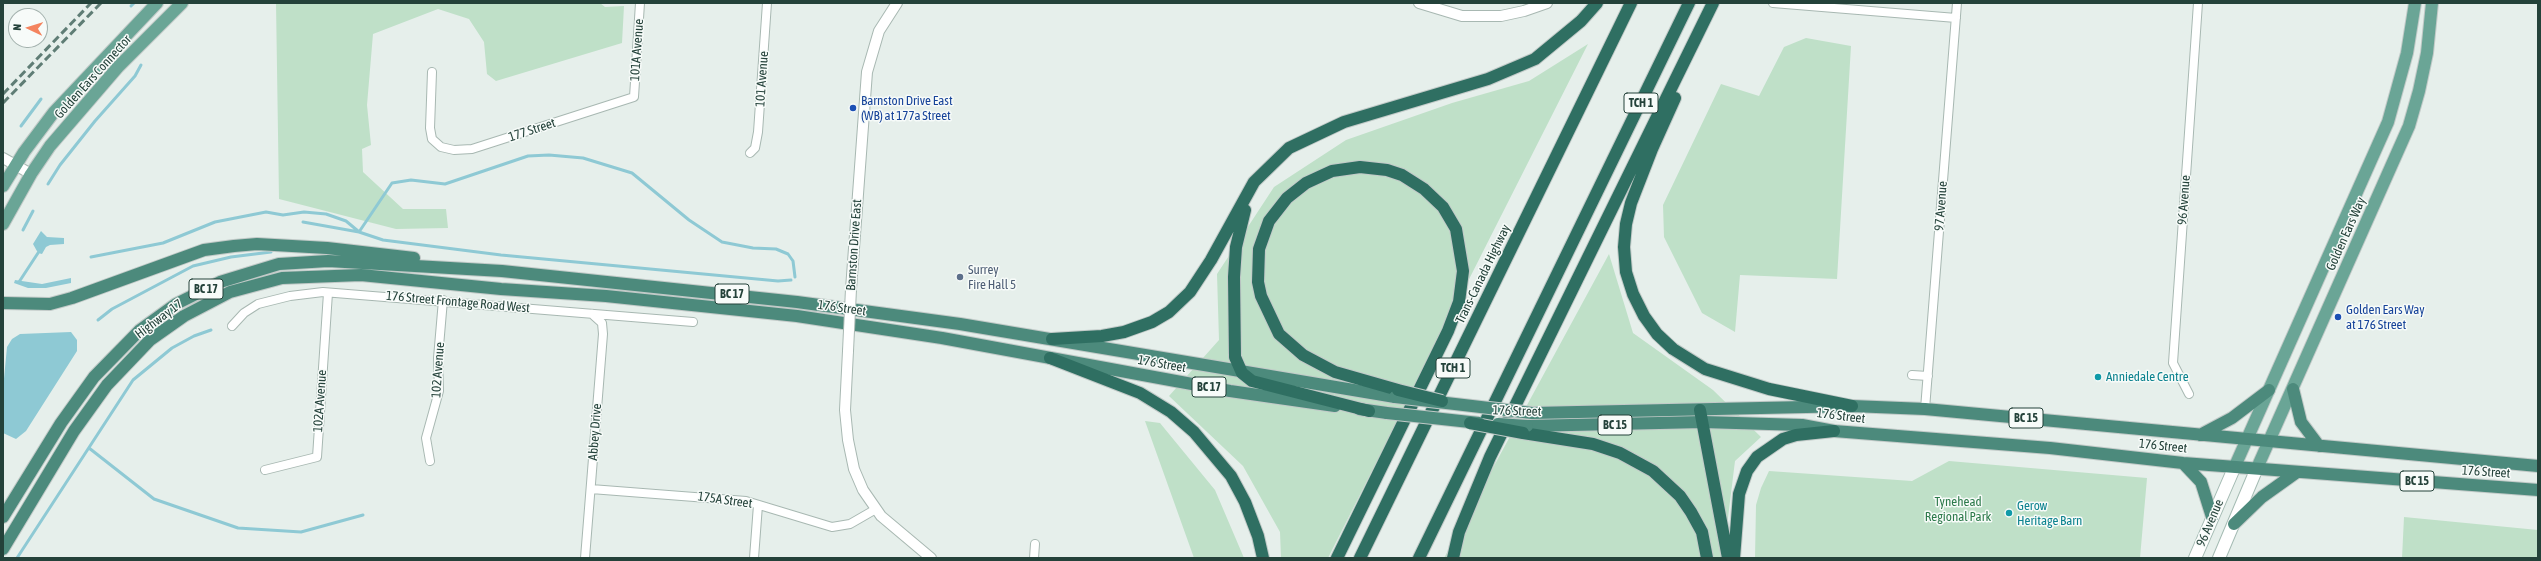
<!DOCTYPE html>
<style>
body{margin:0}
#map{position:relative;width:2541px;height:561px;overflow:hidden;background:#e6efeb;font-family:"Asap Condensed",sans-serif}
canvas{display:block}
.frame{position:absolute;inset:0;border:4px solid #24423a;pointer-events:none}
.north{position:absolute;left:8px;top:8px;width:40px;height:40px;box-sizing:border-box;background:#f7fbf9;border:1px solid #a3b1ad;border-radius:50%;rotate:274deg;font-size:11px;font-weight:700;line-height:16px;text-align:center;color:#24423a}
.north::after{content:'';display:block;margin:auto;width:14px;height:18px;background:#f4845f;clip-path:polygon(50% 0,100% 100%,50% 72%,0 100%)}
</style>
<div id="map">
<canvas width="2541" height="561"></canvas>
<div class="frame"></div>
<div class="north">N</div>
</div>
<script>
const context = document.querySelector('canvas').getContext('2d');
context.lineJoin = 'round';
function paint(path, color) {
  context.fillStyle = color;
  context.fill(path, 'evenodd');
}
function shape(rows) {
  const path = new Path2D();
  for (const r of rows) {
    path.moveTo(r[0], r[1]);
    for (let i = 2; i < r.length; i += 2) path.lineTo(r[i], r[i + 1]);
  }
  return path;
}
function trace(path, color, width, dash) {
  context.strokeStyle = color;
  context.lineWidth = width;
  context.lineCap = dash ? 'butt' : 'round';
  context.setLineDash(dash || []);
  context.stroke(path);
}
function label(font, color, halo, rows, align = 'center') {
  context.font = font + ' "Asap Condensed",sans-serif';
  context.lineWidth = 3;
  context.setLineDash([]);
  context.textBaseline = 'middle';
  context.strokeStyle = halo;
  context.fillStyle = color;
  for (const [text, x, y, turn = 0] of rows) {
    context.save();
    context.translate(x, y);
    context.rotate((+turn || 0) * Math.PI / 180);
    context.textAlign = isNaN(turn) ? turn : align;
    if (halo) context.strokeText(text, 0, 0);
    context.fillText(text, 0, 0);
    context.restore();
  }
}
const green = shape([
 [276,3,600,3,605,7,624,6,622,43,496,81,487,74,484,42,469,19,438,9,373,34,367,105,371,145,362,149,363,172,403,209,446,209,448,228,396,229,279,199],
 [1806,38,1851,46,1837,279,1740,275,1735,332,1702,313,1664,237,1663,205,1721,84,1759,96,1784,47],
 [1588,44,1328,558,1281,558,1280,532,1243,466,1169,396,1219,340,1217,274,1274,187,1346,140,1452,103,1529,81],
 [1609,254,1633,333,1713,390,1761,437,1735,461,1723,558,1444,558],
 [1145,421,1160,423,1215,490,1244,558,1194,558],
 [1949,461,2147,478,2140,558,1755,558,1756,505,1761,488,1769,471,1912,481],
 [2404,517,2538,530,2538,558,2402,558]
]);
const water = shape([
 [41,231,47,237,64,238,64,244,50,245,46,247,42,254,38,253,33,244],
 [71,278,71,283,46,288,28,288,14,283,15,280,42,284],
 [71,332,77,340,77,351,26,431,16,439,3,433,3,389,7,347,12,339,20,334]
]);
const stream = shape([
 [131,6,134,3],
 [21,126,41,99],
 [48,184,60,165,95,121,135,76,141,65],
 [303,222,359,232,383,240,501,255,778,281,791,280],
 [23,230,33,211],
 [359,232,392,183,411,180,445,184,528,156,549,155,583,158,632,173,689,220,722,242,753,248,776,249,788,254,793,261,795,277],
 [91,257,163,243,215,222,266,212,283,215,304,212,326,214,346,221,358,231],
 [19,282,38,253],
 [98,320,112,309,193,266,231,257,271,252],
 [89,448,154,499,238,528,301,532,363,515],
 [17,558,133,380,172,348,194,336,211,330]
]);
const minor = shape([
 [1773,3,1956,18],
 [432,72,430,128,432,139,441,147,454,150,472,149,634,97,640,3],
 [750,153,755,148,758,132,767,3],
 [232,326,244,313,258,304,290,296,323,292,693,322],
 [1912,375,1928,376],
 [2189,394,2173,363,2198,3],
 [1925,409,1957,3],
 [430,461,426,438,439,391,438,358,443,300],
 [265,470,317,457,328,293],
 [591,489,746,501,832,527,850,524,876,509],
 [585,558,603,334,602,323,592,314],
 [754,558,758,505],
 [1034,558,1035,544]
]);
const tertiary = shape([
 [1419,3,1462,16,1501,16,1524,11,1547,3],
 [3,158,31,174],
 [851,289,867,72,879,31,897,3],
 [848,351,845,410,848,440,854,469,863,490,881,516,931,558]
]);
const secondary = shape([
 [2195,558,2235,466],
 [2219,558,2257,468]
]);
const primary = shape([
 [3,186,24,152,54,112,157,3],
 [3,224,31,174,50,146,118,67,182,3],
 [2235,466,2388,122,2407,53,2415,3],
 [2257,468,2409,126,2419,91,2427,53,2432,3]
]);
const trunk = shape([
 [3,303,50,304,72,298,204,250,234,246,257,244,327,248,414,258],
 [2293,389,2301,422,2319,446],
 [1359,409,1387,413],
 [1532,413,1852,406,1925,409,2538,466],
 [1527,426,1703,422,1802,425,1834,431,2050,448,2183,463,2538,490],
 [2200,435,2232,418,2269,390],
 [2183,463,2201,482,2212,517],
 [3,517,61,423,94,377,140,330,176,304,220,282,279,264,328,261,502,271,797,302,960,324,1395,397],
 [2234,524,2262,497,2297,472],
 [3,549,74,431,107,385,150,340,184,316,230,292,282,278,361,275,501,289,606,296,797,316,942,338,1230,391,1335,406]
]);
const motorway = shape([
 [1675,98,1652,149,1631,203,1626,224,1624,247,1626,272,1633,294,1644,316,1657,334,1673,349,1705,369,1769,389,1852,406],
 [1245,210,1236,247,1234,277,1235,357,1242,373,1252,381,1369,411],
 [1052,339,1102,336,1124,332,1152,322,1169,312,1190,292,1211,260,1254,182,1289,148,1344,122,1488,79,1535,59,1581,21,1597,3],
 [1050,358,1140,393,1171,412,1194,432,1231,476,1245,502,1258,536,1263,558],
 [1700,410,1728,558],
 [1523,433,1593,444,1620,453,1653,471,1680,496,1691,512,1702,532,1707,558],
 [1337,558,1448,331,1459,302,1463,271,1456,229,1443,207,1424,189,1402,175,1387,170,1360,167,1332,171,1306,183,1287,198,1269,221,1259,249,1258,282,1261,296,1279,334,1303,355,1335,372,1398,390],
 [1360,558,1631,3],
 [1419,558,1689,3],
 [1453,558,1459,532,1490,457,1713,3],
 [1734,558,1739,494,1747,471,1757,457,1783,439,1796,435,1834,431]
]);
const rail = shape([
 [3,94,91,3],
 [3,103,101,3]
]);
const tertiaryBridge = shape([
 [848,351,851,289]
]);
const trunkBridge = shape([
 [1395,397,1532,413],
 [1387,413,1479,423],
 [1498,424,1527,426]
]);
const motorwayBridge = shape([
 [1398,390,1442,401],
 [1470,423,1523,433]
]);
const markers = [
 [853,108,4,"#1a4fb4"],
 [960,277,4,"#5c6f8a"],
 [2338,317,4,"#1a4fb4"],
 [2098,377,4,"#0f9aa8"],
 [2009,513,4,"#0f9aa8"]
];
const shields = [
 [1641,103,34],
 [206,289,34],
 [732,294,34],
 [1453,368,34],
 [1209,387,34],
 [2026,418,34],
 [1615,425,34],
 [2417,481,34]
];
const shieldNames = [
 ["TCH 1",1641,103],
 ["BC 17",206,289],
 ["BC 17",732,294],
 ["TCH 1",1453,368],
 ["BC 17",1209,387],
 ["BC 15",2026,418],
 ["BC 15",1615,425],
 ["BC 15",2417,481]
];
const streetNames = [
 ["101A Avenue",637,50,-86],
 ["Golden Ears Connector",93,77,-48],
 ["101 Avenue",762,79,-86],
 ["177 Street",532,130,-18],
 ["96 Avenue",2184,200,-86],
 ["97 Avenue",1941,206,-86],
 ["Golden Ears Way",2346,234,-66],
 ["Barnston Drive East",854,245,-86],
 ["Trans-Canada Highway",1483,274,-64],
 ["176 Street Frontage Road West",458,302,5],
 ["176 Street",842,308,8],
 ["Highway 17",159,319,-37],
 ["176 Street",1162,364,10],
 ["102 Avenue",438,370,-86],
 ["102A Avenue",320,401,-86],
 ["176 Street",1517,411,2],
 ["176 Street",1841,416,7],
 ["Abbey Drive",595,432,-86],
 ["176 Street",2163,446,6],
 ["176 Street",2486,472,4],
 ["175A Street",725,500,8],
 ["96 Avenue",2210,523,-67]
];
const transitNames = [
 ["Barnston Drive East",861,101],
 ["(WB) at 177a Street",861,116],
 ["Golden Ears Way",2346,310],
 ["at 176 Street",2346,325]
];
const serviceNames = [
 ["Surrey",968,270],
 ["Fire Hall 5",968,285]
];
const cultureNames = [
 ["Anniedale Centre",2106,377],
 ["Gerow",2017,506],
 ["Heritage Barn",2017,521]
];
const parkNames = [
 ["Tynehead",1958,502],
 ["Regional Park",1958,517]
];
paint(green, '#bfe0c8');
paint(water, '#8ec9d4');
trace(stream, '#8ec9d4', 3);
trace(minor, '#a8b8b2', 10);
trace(tertiary, '#a8b8b2', 12);
trace(secondary, '#a4bbb3', 14);
trace(primary, '#c2cac8', 14);
trace(trunk, '#c2cac8', 14);
trace(motorway, '#c2cac8', 14);
trace(minor, '#fff', 8);
trace(tertiary, '#fff', 10);
trace(secondary, '#fff', 12);
trace(primary, '#6aa596', 12);
trace(trunk, '#4c8a7c', 12);
trace(motorway, '#2f6f62', 12);
trace(rail, '#5f7d75', 3, [8, 4]);
trace(tertiaryBridge, '#a8b8b2', 12, []);
trace(trunkBridge, '#c2cac8', 14, []);
trace(motorwayBridge, '#c2cac8', 14, []);
trace(tertiaryBridge, '#fff', 10);
trace(trunkBridge, '#4c8a7c', 12);
trace(motorwayBridge, '#2f6f62', 12);
for (const [x, y, r, color] of markers) {
  const dot = new Path2D();
  dot.arc(x, y, r, 0, 2 * Math.PI);
  context.fillStyle = color;
  context.fill(dot);
  trace(dot, '#f7fbf9', 1.5);
}
for (const [x, y, w] of shields) {
  const box = new Path2D();
  box.roundRect(x - w / 2, y - 10, w, 20, 3);
  context.fillStyle = '#f7fbf9';
  context.fill(box);
  trace(box, '#24423a', 1);
}
label('bold 12px', '#24423a', null, shieldNames);
label('13px', '#24423a', '#f7fbf9', streetNames);
label('13px', '#164399', '#f7fbf9', transitNames, 'left');
label('13px', '#4e5e75', '#f7fbf9', serviceNames, 'left');
label('13px', '#0d838f', '#f7fbf9', cultureNames, 'left');
label('13px', '#2d7a4b', '#f7fbf9', parkNames);
</script>
